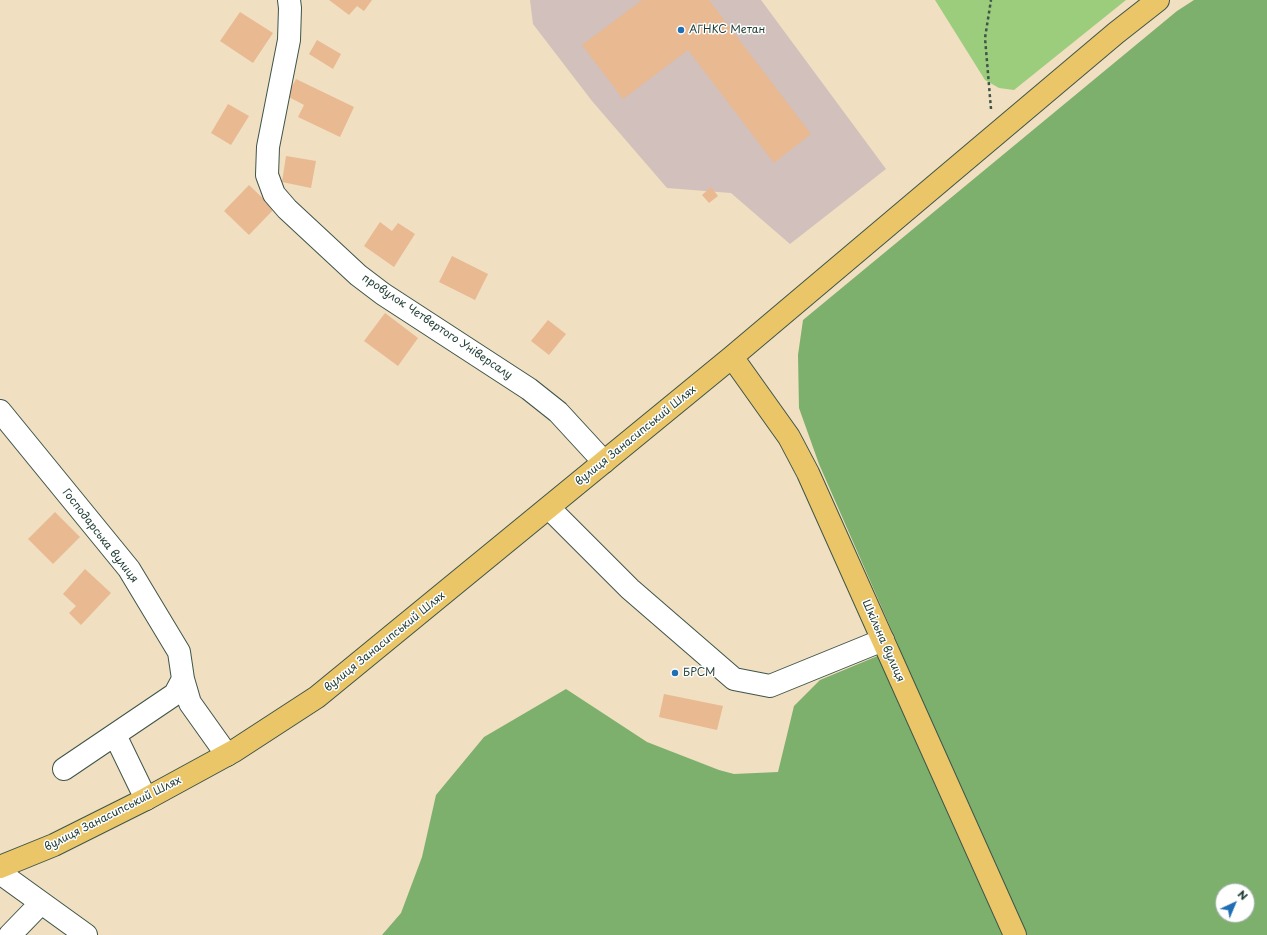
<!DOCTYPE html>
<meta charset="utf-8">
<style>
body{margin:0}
#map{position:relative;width:1267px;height:935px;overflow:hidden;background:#f0dfc0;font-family:"Playpen Sans",sans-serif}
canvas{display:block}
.north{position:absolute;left:1215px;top:883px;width:40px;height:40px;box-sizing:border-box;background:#fff;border:1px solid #a5b1ae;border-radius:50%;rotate:44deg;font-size:11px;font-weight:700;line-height:16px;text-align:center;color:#1f3d34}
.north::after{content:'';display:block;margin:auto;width:14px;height:18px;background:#1f6fb2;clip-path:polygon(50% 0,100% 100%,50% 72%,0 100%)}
</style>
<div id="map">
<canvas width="1267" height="935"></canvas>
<div class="north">N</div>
</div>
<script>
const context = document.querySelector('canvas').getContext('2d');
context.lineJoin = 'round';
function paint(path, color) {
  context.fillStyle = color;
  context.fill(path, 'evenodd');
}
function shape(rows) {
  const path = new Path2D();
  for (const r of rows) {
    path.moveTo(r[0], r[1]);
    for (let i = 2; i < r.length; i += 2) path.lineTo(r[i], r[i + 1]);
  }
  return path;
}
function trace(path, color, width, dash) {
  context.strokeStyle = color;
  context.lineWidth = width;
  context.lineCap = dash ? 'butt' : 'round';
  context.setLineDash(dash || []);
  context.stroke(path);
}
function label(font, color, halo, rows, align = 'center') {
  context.font = font + ' "Playpen Sans",sans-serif';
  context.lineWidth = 3;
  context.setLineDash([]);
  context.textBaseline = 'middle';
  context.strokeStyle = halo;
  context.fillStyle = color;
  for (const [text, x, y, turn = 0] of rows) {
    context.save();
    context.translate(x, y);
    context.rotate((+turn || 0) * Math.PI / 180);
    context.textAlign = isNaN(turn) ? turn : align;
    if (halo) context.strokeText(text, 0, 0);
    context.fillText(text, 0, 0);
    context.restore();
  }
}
const industrial = shape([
 [530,0,761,0,886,169,790,244,731,193,667,188,592,101,533,24]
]);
const green = shape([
 [935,0,1126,0,1014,90,999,88,985,80]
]);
const forest = shape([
 [1194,0,1267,0,1267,935,382,935,401,913,422,857,436,795,484,737,566,689,647,742,719,770,734,774,778,772,794,706,820,680,899,647,819,464,799,408,798,355,803,320,1177,11],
 [1223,891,1247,891,1247,915,1223,915]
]);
const building = shape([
 [329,0,372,0,364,11,357,6,349,15],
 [642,0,709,0,811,134,774,163,688,50,623,99,582,45],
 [240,12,273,33,253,63,220,41],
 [317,40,341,54,333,69,309,54],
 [296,79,354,107,340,137,298,117,304,105,287,96],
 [228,104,249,116,231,145,211,133],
 [286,156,316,161,311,188,282,182],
 [249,185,274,209,249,235,224,211],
 [711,187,718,196,709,203,702,195],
 [380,222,392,231,398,223,415,234,394,267,364,246],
 [452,256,488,274,475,300,439,282],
 [385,313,418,338,398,366,364,341],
 [548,320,566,334,549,355,531,341],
 [55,512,80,537,53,564,28,539],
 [85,569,111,593,81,625,69,613,76,606,63,594],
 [664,694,723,706,717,730,659,717]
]);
const path = shape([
 [991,109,985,38,991,0]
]);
const minor = shape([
 [289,0,290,8,289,40,268,147,267,175,274,194,287,209,358,275,383,294,529,389,558,412,604,462],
 [0,411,129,569,179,652,183,679,190,703,227,755],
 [549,508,630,589,734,679,770,686,883,640],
 [115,735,146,799],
 [64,769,175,694,183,679],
 [0,873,86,935],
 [10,935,41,903]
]);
const major = shape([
 [732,357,789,437,808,473,1015,935],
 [0,867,54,845,146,799,234,751,317,697,732,357,1116,33,1158,0]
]);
const markers = [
 [681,30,4,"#1f6fb2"],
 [675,673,4,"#1f6fb2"]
];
const poiNames = [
 ["АГНКС Метан",689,30],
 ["БРСМ",683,673]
];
const streetNames = [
 ["провулок Четвертого Універсалу",437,327,34],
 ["вулиця Занасипський Шлях",636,436,-39],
 ["Господарська вулиця",100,536,52],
 ["Шкільна вулиця",883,641,66],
 ["вулиця Занасипський Шлях",385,642,-39],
 ["вулиця Занасипський Шлях",113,814,-27]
];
paint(industrial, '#d1c0bc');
paint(green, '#9bcd7d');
paint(forest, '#7cb06c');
paint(building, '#e9b992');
trace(minor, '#3e5549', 24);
trace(major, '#3e5549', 24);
trace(path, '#3e5549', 2.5, [3, 3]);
trace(minor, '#fff', 22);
trace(major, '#ebc669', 22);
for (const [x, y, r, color] of markers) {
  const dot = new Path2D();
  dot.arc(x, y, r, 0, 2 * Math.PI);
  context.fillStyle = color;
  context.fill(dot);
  trace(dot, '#fff', 1.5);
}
label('11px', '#1f3d34', '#fff', poiNames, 'left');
label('11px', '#1f3d34', '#fff', streetNames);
</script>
